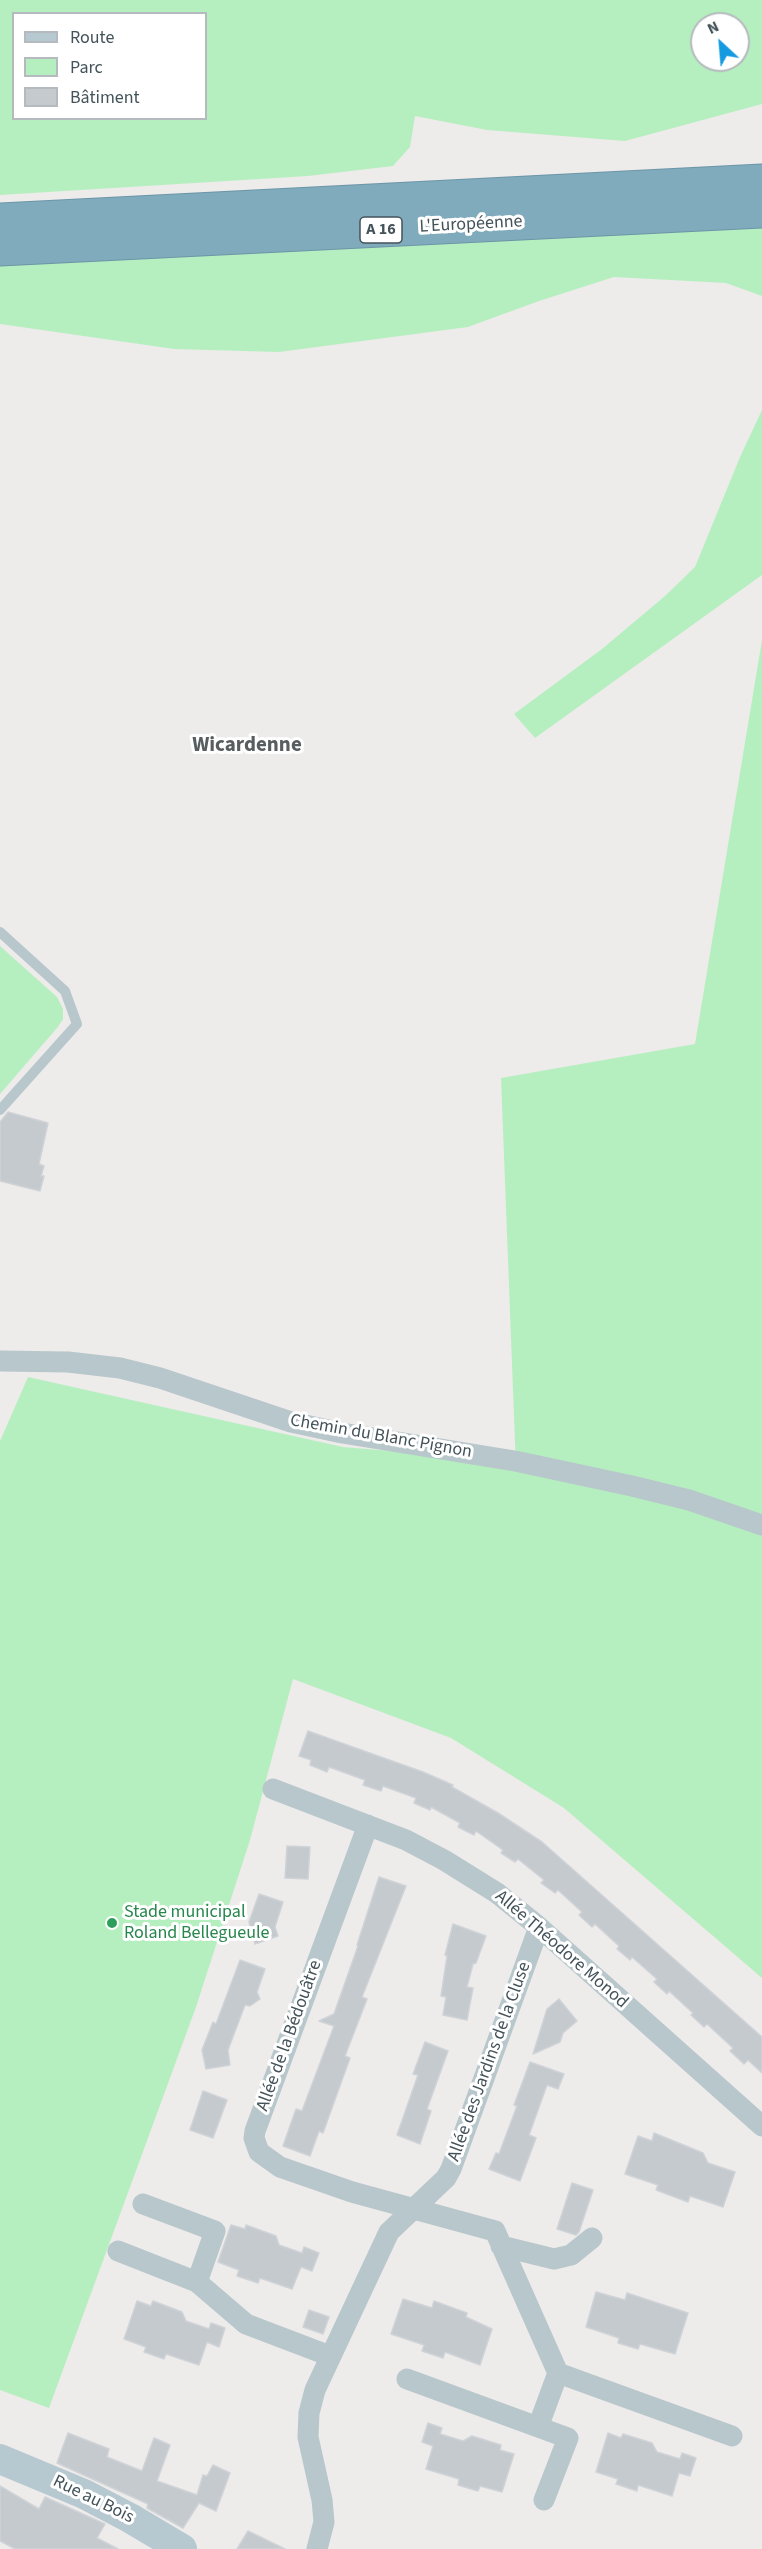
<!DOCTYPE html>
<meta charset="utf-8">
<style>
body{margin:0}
#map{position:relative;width:762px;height:2549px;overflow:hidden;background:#eeebeb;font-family:"Source Sans 3",sans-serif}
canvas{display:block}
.legend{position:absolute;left:12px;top:12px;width:195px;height:108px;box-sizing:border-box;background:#fff;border:2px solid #b4babd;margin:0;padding:8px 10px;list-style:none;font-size:18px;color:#435359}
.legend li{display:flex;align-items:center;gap:12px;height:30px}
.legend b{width:30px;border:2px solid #b4babd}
.north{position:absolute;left:690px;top:12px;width:60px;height:60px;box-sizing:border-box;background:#fff;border:2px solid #b4babd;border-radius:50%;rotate:334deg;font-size:16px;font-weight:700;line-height:24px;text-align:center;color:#435359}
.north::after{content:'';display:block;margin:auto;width:21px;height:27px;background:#149bdf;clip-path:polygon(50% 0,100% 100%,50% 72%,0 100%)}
</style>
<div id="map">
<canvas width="762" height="2549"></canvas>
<ul class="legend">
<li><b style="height:8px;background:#b7c9d0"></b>Route</li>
<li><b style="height:16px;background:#b6efbf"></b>Parc</li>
<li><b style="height:16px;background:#c4cace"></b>Bâtiment</li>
</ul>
<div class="north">N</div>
</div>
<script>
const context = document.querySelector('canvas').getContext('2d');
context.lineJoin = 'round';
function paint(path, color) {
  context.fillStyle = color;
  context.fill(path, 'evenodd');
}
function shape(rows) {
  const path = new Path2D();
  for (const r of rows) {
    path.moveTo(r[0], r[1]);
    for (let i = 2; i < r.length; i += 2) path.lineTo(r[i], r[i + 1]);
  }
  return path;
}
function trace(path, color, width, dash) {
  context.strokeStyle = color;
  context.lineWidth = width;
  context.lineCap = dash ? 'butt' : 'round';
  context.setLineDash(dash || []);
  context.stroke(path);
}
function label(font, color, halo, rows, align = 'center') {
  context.font = font + ' "Source Sans 3",sans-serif';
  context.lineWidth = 6;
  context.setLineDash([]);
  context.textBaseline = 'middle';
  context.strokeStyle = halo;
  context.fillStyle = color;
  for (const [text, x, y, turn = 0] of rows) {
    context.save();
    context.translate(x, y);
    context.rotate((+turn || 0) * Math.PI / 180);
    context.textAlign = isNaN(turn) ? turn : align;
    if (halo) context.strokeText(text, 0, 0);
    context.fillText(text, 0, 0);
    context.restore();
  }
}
const green = shape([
 [0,0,762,0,762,104,625,141,487,130,415,116,410,147,393,166,308,176,0,195],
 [14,14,206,14,206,118,14,118],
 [702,24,738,24,738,60,702,60],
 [762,225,762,296,726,283,614,277,539,301,468,327,279,352,174,349,0,324,0,263],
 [762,410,762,575,535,738,514,714,602,649,665,596,695,567,740,457],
 [762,640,762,1978,564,1808,451,1738,293,1679,250,1840,196,2007,49,2408,0,2390,0,1441,28,1377,343,1447,453,1456,516,1468,501,1078,695,1044],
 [0,946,57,997,63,1009,63,1019,57,1028,0,1094]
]);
const building = shape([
 [8,1112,48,1123,39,1164,44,1166,41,1176,44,1176,40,1191,0,1181,0,1122,8,1112],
 [308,1731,423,1772,453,1785,452,1787,498,1813,542,1842,762,2037,762,2073,748,2060,744,2064,730,2051,733,2048,707,2024,704,2027,691,2015,693,2013,669,1991,667,1994,654,1982,657,1979,632,1957,630,1960,617,1949,619,1946,595,1924,592,1927,579,1915,582,1912,558,1890,555,1893,541,1883,544,1880,518,1859,515,1862,501,1853,503,1850,476,1831,474,1835,458,1827,460,1823,431,1807,430,1810,414,1803,416,1798,383,1786,381,1791,363,1785,365,1780,329,1767,327,1772,310,1765,311,1760,299,1756,308,1731],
 [287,1846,310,1847,308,1879,285,1878,287,1846],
 [379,1877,406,1886,362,1997,367,1999,345,2056,350,2058,323,2133,319,2131,310,2156,283,2146,296,2109,302,2111,334,2026,319,2021,334,2014,358,1946,357,1945,379,1877],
 [259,1894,283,1902,275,1927,278,1936,255,1944,249,1922,259,1894],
 [453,1924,486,1936,476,1963,473,1964,467,1987,473,1988,467,2020,443,2015,446,1997,441,1996,447,1956,445,1955,453,1924],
 [240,1960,265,1969,257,1992,260,1999,250,2006,245,2005,228,2050,230,2065,206,2069,202,2050,213,2022,216,2024,240,1960],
 [559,1999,577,2021,563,2033,560,2042,533,2054,547,2009,559,1999],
 [425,2042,448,2051,427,2109,431,2111,420,2144,397,2135,418,2075,413,2074,425,2042],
 [530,2062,564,2074,558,2089,547,2085,529,2135,536,2138,520,2181,489,2169,496,2153,499,2154,517,2106,514,2105,530,2062],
 [203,2091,227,2100,213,2138,190,2130,203,2091],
 [654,2133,703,2153,708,2163,735,2172,723,2207,690,2196,688,2202,656,2190,658,2185,625,2174,638,2136,652,2141,654,2133],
 [572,2183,593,2190,579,2232,576,2235,557,2229,572,2183],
 [231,2225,245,2229,246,2225,276,2236,279,2245,302,2253,304,2247,319,2253,312,2271,301,2267,292,2289,260,2278,258,2283,237,2276,239,2270,218,2262,231,2225],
 [596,2292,625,2300,627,2293,688,2313,675,2354,640,2344,638,2349,618,2343,619,2338,586,2327,596,2292],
 [403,2299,432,2308,434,2301,467,2313,466,2317,492,2329,480,2365,445,2352,443,2358,422,2351,424,2345,391,2334,403,2299],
 [137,2301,151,2306,153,2301,182,2312,186,2321,209,2329,211,2323,225,2328,219,2347,207,2342,199,2365,166,2354,164,2359,144,2352,146,2347,124,2339,137,2301],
 [309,2310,329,2317,323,2334,303,2327,309,2310],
 [428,2423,442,2428,440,2434,463,2441,472,2436,501,2445,500,2450,514,2454,502,2492,480,2486,478,2491,458,2485,459,2479,426,2469,433,2446,422,2442,428,2423],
 [68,2433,109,2449,107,2457,142,2471,154,2438,170,2445,157,2481,197,2495,203,2475,207,2476,213,2465,230,2473,216,2511,199,2503,183,2528,147,2508,148,2504,57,2463,68,2433],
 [608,2433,621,2438,623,2434,652,2443,657,2452,680,2459,682,2453,696,2458,690,2476,679,2473,672,2496,638,2485,637,2491,616,2484,618,2479,596,2472,608,2433],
 [0,2486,39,2509,45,2497,105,2524,97,2538,118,2549,15,2549,0,2541,0,2486],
 [248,2531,285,2549,237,2549,248,2531]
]);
const service = shape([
 [0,932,65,991,77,1024,0,1110]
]);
const minor = shape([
 [0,1361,68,1362,120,1368,160,1378,291,1422,342,1433,515,1461,632,1486,689,1500,762,1525],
 [273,1789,406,1840,444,1860,497,1893,539,1927,762,2126],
 [368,1825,255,2131,254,2138,259,2152,280,2167,352,2192,495,2231,558,2373,732,2436],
 [143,2204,215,2231,197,2282],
 [501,2246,554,2259,571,2255,592,2238],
 [118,2251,197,2282,246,2324,330,2356],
 [407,2379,538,2427],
 [544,2500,568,2438,538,2427,558,2373],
 [317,2549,324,2522,322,2500,308,2437,309,2413,315,2390,389,2232,446,2178,451,2169,539,1927]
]);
const secondary = shape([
 [0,2459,84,2494,130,2518,182,2549]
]);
const motorway = shape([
 [0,220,762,181],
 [0,249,762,211]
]);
const markers = [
 [112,1923,6,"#2e9e5b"]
];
const shields = [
 [381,230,42]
];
const shieldNames = [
 ["A 16",381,230]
];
const streetNames = [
 ["L'Européenne",471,225,-3],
 ["Chemin du Blanc Pignon",381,1437,10],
 ["Allée Théodore Monod",561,1950,41],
 ["Allée de la Bédouâtre",290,2036,-70],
 ["Allée des Jardins de la Cluse",490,2062,-70],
 ["Rue au Bois",93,2500,26]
];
const leisureNames = [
 ["Stade municipal",124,1913],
 ["Roland Bellegueule",124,1934]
];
const quarterNames = [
 ["Wicardenne",247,746]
];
paint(green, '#b6efbf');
paint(building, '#c4cace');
trace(building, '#cfd3d7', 1.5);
trace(motorway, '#6c96a8', 35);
trace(service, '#b8c7cb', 10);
trace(minor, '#b8c7cb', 21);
trace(secondary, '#b7c9d0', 30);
trace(motorway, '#80abbc', 33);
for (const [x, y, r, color] of markers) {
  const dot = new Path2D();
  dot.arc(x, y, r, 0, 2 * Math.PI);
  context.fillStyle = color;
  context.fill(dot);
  trace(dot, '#fff', 2);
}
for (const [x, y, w] of shields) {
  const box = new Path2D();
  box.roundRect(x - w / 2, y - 13, w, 26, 4.5);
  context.fillStyle = '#fff';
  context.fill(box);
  trace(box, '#435359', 1.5);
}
label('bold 16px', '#435359', null, shieldNames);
label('18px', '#435359', '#fff', streetNames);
label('18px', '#27864d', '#fff', leisureNames, 'left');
label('bold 21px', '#585d60', '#fff', quarterNames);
</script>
